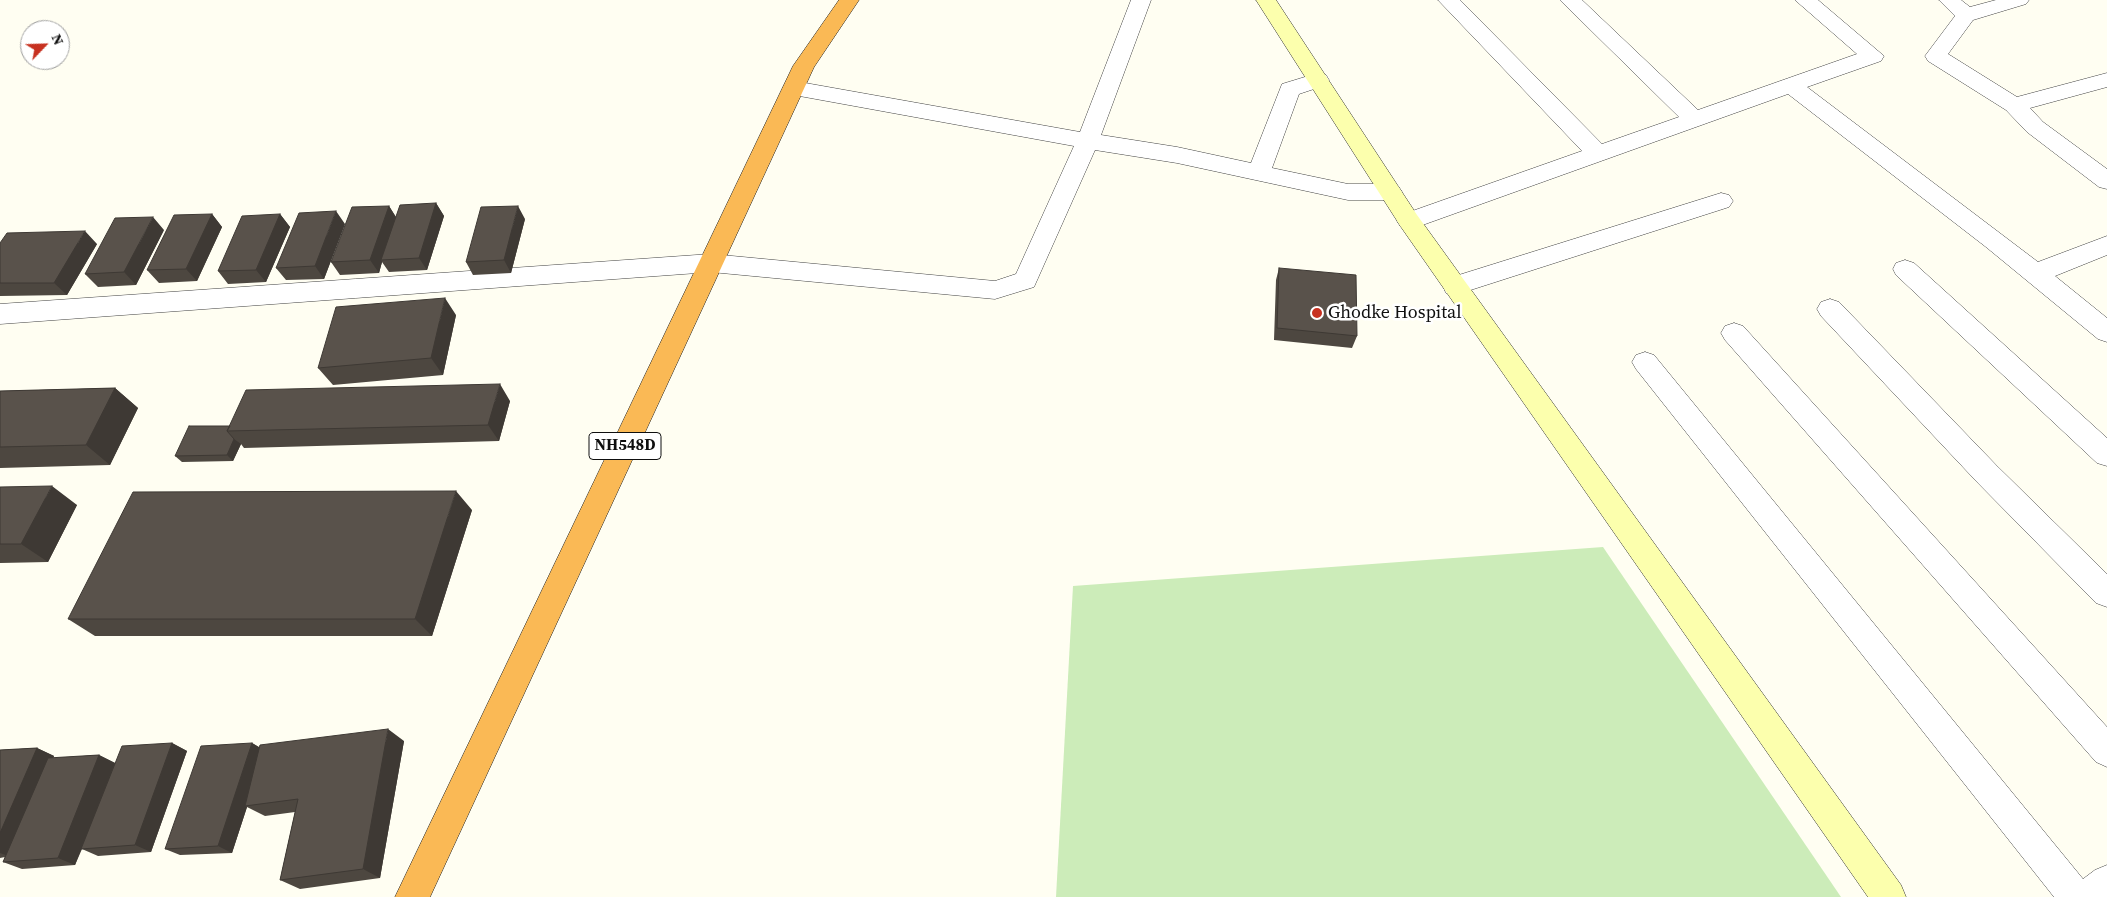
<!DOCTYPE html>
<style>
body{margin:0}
#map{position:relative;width:2107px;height:897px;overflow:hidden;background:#fffef2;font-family:"Source Serif 4",serif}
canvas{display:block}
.north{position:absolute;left:20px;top:20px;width:50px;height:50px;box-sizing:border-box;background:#fff;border:1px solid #9f9f9f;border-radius:50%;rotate:66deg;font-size:14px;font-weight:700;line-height:20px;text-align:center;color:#0f0f0f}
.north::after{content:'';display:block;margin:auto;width:18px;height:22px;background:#c73120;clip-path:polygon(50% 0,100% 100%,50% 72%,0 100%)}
</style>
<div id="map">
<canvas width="2107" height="897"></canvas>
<div class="north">N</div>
</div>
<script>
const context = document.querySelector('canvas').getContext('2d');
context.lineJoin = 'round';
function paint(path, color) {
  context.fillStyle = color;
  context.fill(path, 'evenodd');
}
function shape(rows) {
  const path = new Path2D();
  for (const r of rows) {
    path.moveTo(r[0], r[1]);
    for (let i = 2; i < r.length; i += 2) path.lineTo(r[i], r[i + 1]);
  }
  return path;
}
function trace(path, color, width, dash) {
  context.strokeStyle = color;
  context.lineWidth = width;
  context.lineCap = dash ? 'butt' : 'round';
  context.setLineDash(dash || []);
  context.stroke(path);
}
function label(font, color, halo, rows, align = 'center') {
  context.font = font + ' "Source Serif 4",serif';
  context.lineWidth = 5;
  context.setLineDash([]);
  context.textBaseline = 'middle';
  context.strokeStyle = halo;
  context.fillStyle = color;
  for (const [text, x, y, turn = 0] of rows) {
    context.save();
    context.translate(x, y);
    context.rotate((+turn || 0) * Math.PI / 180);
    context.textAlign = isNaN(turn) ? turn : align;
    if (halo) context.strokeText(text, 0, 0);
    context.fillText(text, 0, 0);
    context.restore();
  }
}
const green = shape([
 [1603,547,1841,897,1056,897,1073,586]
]);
const street = shape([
 [1131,0,1151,0,1101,135,1177,147,1251,163,1282,84,1318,73,1326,75,1329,80,1326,85,1299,94,1272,168,1348,184,1390,184,1398,186,1402,192,1398,198,1390,200,1348,200,1177,163,1095,150,1034,287,995,299,711,272,0,324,0,304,711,254,995,281,1016,274,1074,146,794,95,786,93,783,88,786,83,794,81,1080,132,1131,0],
 [1438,0,1460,0,1602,144,1679,117,1560,0,1582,0,1698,110,1857,54,1795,0,1818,0,1884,56,1881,61,1807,87,2038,262,2107,236,2107,255,2055,276,2107,318,2107,342,2098,339,1986,247,1788,94,1417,227,1409,230,1401,227,1397,221,1401,215,1582,151,1438,0],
 [1939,0,1961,0,1970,7,1996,0,2029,0,2026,4,1973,20,1948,54,2017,97,2107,73,2107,87,2030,108,2043,122,2107,169,2107,189,2099,187,2027,132,2006,110,1928,61,1925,56,1955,16,1939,0],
 [1721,193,1729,195,1733,201,1729,207,1455,295,1446,293,1443,286,1446,279,1721,193],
 [1905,260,1914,263,2107,438,2107,466,2097,463,1896,275,1893,269,1896,263,1905,260],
 [1830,299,1839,302,1997,466,2107,574,2107,607,2096,603,1977,482,1821,316,1817,309,1821,302,1830,299],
 [1734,323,1743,326,2107,727,2107,767,2096,762,1725,340,1721,333,1725,326,1734,323],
 [1645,352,1654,355,2083,879,2095,870,2107,865,2107,897,2054,897,1636,369,1632,362,1636,355,1645,352]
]);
const secondary = shape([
 [1256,0,1276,0,1417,215,1901,885,1906,897,1868,897,1401,227,1256,0]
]);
const highway = shape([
 [839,0,859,0,814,67,430,897,395,897,793,66,839,0]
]);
const wall = shape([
 [436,203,444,216,427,270,389,272,382,262,379,273,340,275,331,262,389,206,396,217],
 [212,214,222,227,197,281,159,283,147,270],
 [280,214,290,227,266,282,228,284,218,271],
 [525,219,511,273,473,275,466,262],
 [345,224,324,279,286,280,276,268],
 [164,230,136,285,98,287,85,274],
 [0,243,97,244,67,295,0,296],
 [1279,268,1357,336,1352,348,1274,340,1276,280],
 [456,315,443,375,333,385,318,368],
 [115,388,138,408,110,465,0,468,0,391],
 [510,401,499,441,244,448,241,444,233,461,182,462,175,456,230,426],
 [0,487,77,505,48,562,0,563],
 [472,510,432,636,95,636,68,619],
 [404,741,380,878,300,889,280,880,295,812,265,816,247,807,232,853,180,855,165,849,252,743,259,747],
 [172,743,187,751,151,852,98,856,82,849,75,865,22,869,3,862,5,857,0,858,0,750,37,748,54,756,53,758,99,755,115,763]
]);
const shadedWall = shape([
 [436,203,444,216,427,270,419,258],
 [389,206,397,219,381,260,382,262,379,273,370,260],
 [518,206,525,219,511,273,504,260],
 [336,211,345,224,324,279,315,266],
 [212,214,222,227,197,281,186,269],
 [280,214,290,227,266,282,256,270],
 [153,217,164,230,136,285,124,272],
 [85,231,97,244,67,295,54,283],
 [445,298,456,315,443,375,431,358],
 [500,384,510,401,499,441,488,425],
 [115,388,138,408,110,465,86,445],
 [234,439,241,444,233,461,227,455],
 [52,486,77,505,48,562,21,544],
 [456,491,472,510,432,636,415,619],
 [388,729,404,741,380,878,363,869],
 [172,743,187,751,151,852,135,845],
 [252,743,265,751,245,806,247,807,232,853,218,846],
 [37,748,54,756,11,857,0,853,0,833],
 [99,755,115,763,75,865,58,858]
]);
const building = shape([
 [436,203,419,258,381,260,400,205,436,203],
 [389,206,370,260,331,262,352,207,389,206],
 [518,206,504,260,466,262,481,207,518,206],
 [336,211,315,266,276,268,299,213,336,211],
 [212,214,186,269,147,270,174,215,212,214],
 [280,214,256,270,218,271,242,216,280,214],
 [153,217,124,272,85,274,115,218,153,217],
 [85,231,54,283,0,283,0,243,7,233,85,231],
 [1279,268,1356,275,1357,336,1277,328,1279,268],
 [445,298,431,358,318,368,336,307,445,298],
 [500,384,488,425,227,431,246,390,500,384],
 [115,388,86,445,0,447,0,391,115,388],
 [189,426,230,426,227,431,234,439,227,455,175,456,189,426],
 [52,486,21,544,0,544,0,487,52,486],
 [456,491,415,619,68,619,133,492,456,491],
 [388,729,363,869,280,880,298,799,245,806,260,745,388,729],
 [172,743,135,845,81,849,122,746,172,743],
 [252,743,218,846,165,849,201,746,252,743],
 [37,748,0,833,0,750,37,748],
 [99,755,58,858,3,862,48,758,99,755]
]);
const markers = [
 [1317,313,6,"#c73120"]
];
const shields = [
 [625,446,72]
];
const shieldNames = [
 ["NH548D",625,446]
];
const poiNames = [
 ["Ghodke Hospital",1328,313]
];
paint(green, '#ccecb9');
trace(street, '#424242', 1);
trace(secondary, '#313131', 1);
trace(highway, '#202020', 1);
paint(street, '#fff');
paint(secondary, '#fcffad');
paint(highway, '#fab955');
paint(wall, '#4d4740');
paint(shadedWall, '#3e3934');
paint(building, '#59524b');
trace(building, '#3e3934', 1);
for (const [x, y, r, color] of markers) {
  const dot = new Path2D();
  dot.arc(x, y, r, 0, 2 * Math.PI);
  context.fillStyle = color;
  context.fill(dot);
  trace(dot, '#fff', 2);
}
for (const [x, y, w] of shields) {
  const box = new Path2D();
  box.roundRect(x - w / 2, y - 13.5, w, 27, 4);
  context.fillStyle = '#fff';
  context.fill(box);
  trace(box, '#0f0f0f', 1);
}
label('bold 16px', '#0f0f0f', null, shieldNames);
label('18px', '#0f0f0f', '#fff', poiNames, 'left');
</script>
